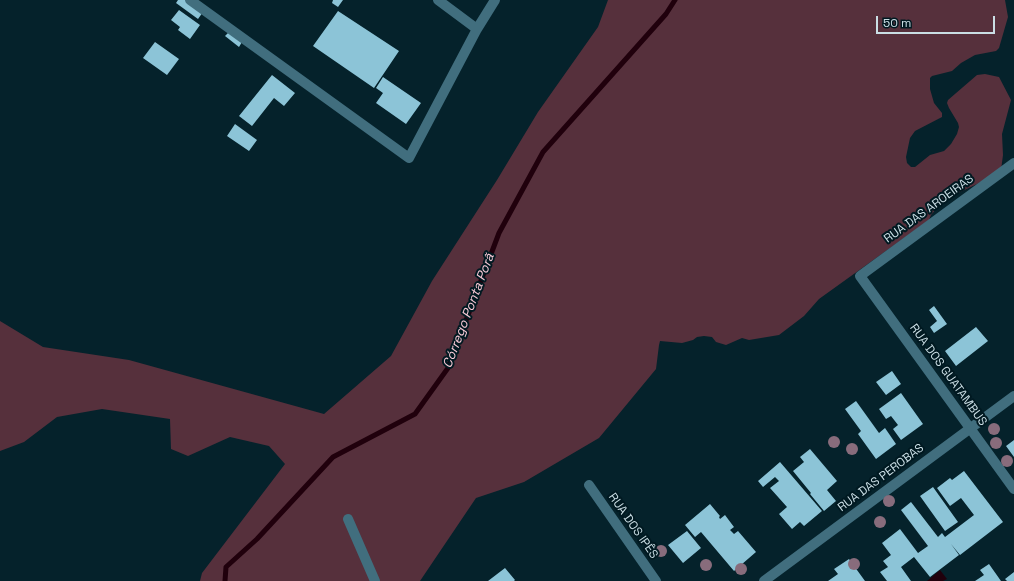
<!DOCTYPE html>
<meta charset="utf-8">
<style>
body{margin:0}
#map{position:relative;width:1014px;height:581px;overflow:hidden;background:#05222b;font-family:"Space Grotesk",sans-serif}
canvas{display:block}
.scale{position:absolute;left:876px;top:16px;width:119px;height:18px;box-sizing:border-box;border:2px solid #cadee5;border-top:0;padding-left:5px;font-size:12px;line-height:14px;white-space:nowrap;color:#cadee5;-webkit-text-stroke:3px #001921;paint-order:stroke}
</style>
<div id="map">
<canvas width="1014" height="581"></canvas>
<div class="scale">50 m</div>
</div>
<script>
const context = document.querySelector('canvas').getContext('2d');
context.lineJoin = 'round';
function paint(path, color) {
  context.fillStyle = color;
  context.fill(path, 'evenodd');
}
function shape(rows) {
  const path = new Path2D();
  for (const r of rows) {
    path.moveTo(r[0], r[1]);
    for (let i = 2; i < r.length; i += 2) path.lineTo(r[i], r[i + 1]);
  }
  return path;
}
function trace(path, color, width, dash) {
  context.strokeStyle = color;
  context.lineWidth = width;
  context.lineCap = dash ? 'butt' : 'round';
  context.setLineDash(dash || []);
  context.stroke(path);
}
function label(font, color, halo, rows, align = 'center') {
  context.font = font + ' "Space Grotesk",sans-serif';
  context.lineWidth = 4;
  context.setLineDash([]);
  context.textBaseline = 'middle';
  context.strokeStyle = halo;
  context.fillStyle = color;
  for (const [text, x, y, turn = 0] of rows) {
    context.save();
    context.translate(x, y);
    context.rotate((+turn || 0) * Math.PI / 180);
    context.textAlign = isNaN(turn) ? turn : align;
    if (halo) context.strokeText(text, 0, 0);
    context.fillText(text, 0, 0);
    context.restore();
  }
}
const green = shape([
 [608,0,1005,0,1008,17,999,48,996,51,975,55,961,63,952,71,932,76,930,78,930,89,934,103,942,113,942,117,915,131,910,138,906,157,907,163,911,167,915,167,930,155,944,151,951,144,957,134,959,127,958,123,949,108,947,103,948,100,977,75,985,74,999,77,1011,100,1002,134,1003,155,1001,170,977,184,952,196,937,208,931,215,929,220,819,299,804,316,779,335,749,340,742,338,726,345,716,342,712,337,704,336,697,337,693,340,682,343,660,341,659,345,656,369,599,438,524,482,476,498,420,581,200,581,202,573,285,464,269,446,230,437,188,456,171,449,170,419,102,409,57,417,24,442,0,451,0,321,43,347,129,360,324,414,391,356,432,281,497,180,538,112,598,27]
]);
const water = shape([
 [940,570,947,579,943,581,927,581]
]);
const stream = shape([
 [225,581,226,567,257,539,333,457,415,414,448,368,499,233,543,152,666,14,675,0]
]);
const building = shape([
 [178,0,186,0,203,12,198,19,176,3],
 [333,0,343,0,338,7,332,3],
 [179,10,200,25,190,39,178,30,180,27,171,20],
 [338,11,399,51,374,88,313,46],
 [229,32,242,42,239,47,225,36],
 [155,42,179,59,167,75,143,58],
 [272,75,295,93,284,106,274,98,252,126,239,116],
 [383,77,421,103,406,124,376,103,383,93,376,88],
 [235,124,257,140,249,151,227,136],
 [934,306,947,324,934,333,930,327,937,321,929,310],
 [976,327,988,341,956,366,945,351],
 [892,371,901,384,886,395,876,382],
 [901,393,923,424,901,440,893,429,898,425,891,416,886,419,879,409],
 [856,401,879,433,885,428,896,444,876,459,858,434,861,431,845,409],
 [1014,440,1014,457,1006,446],
 [810,449,837,481,827,490,836,501,824,511,810,494,811,493,793,471,804,462,800,457],
 [780,462,822,511,804,526,800,522,792,529,779,514,787,507,770,488,779,481,775,477,763,487,758,481],
 [964,471,1003,522,960,555,951,544,959,555,930,577,914,557,901,567,911,581,887,581,880,572,888,567,883,561,891,555,882,543,900,529,918,553,928,546,901,510,911,502,938,537,942,533,945,537,974,515,961,498,950,506,937,488,950,478,952,480],
 [933,487,958,522,945,531,920,496],
 [710,504,720,516,719,517,720,519,725,515,734,527,730,530,734,534,738,531,756,552,734,571,701,532,695,537,685,525],
 [687,531,701,548,683,563,668,545],
 [849,559,865,581,828,581,838,574,834,569],
 [989,564,1001,581,975,581,984,575,980,570],
 [505,568,515,580,514,581,488,581],
 [1014,572,1014,581,1007,581,1005,579]
]);
const minor = shape([
 [190,0,409,158,477,29,495,0],
 [438,0,477,29],
 [1014,163,860,276,1014,489],
 [589,485,656,581],
 [348,519,375,581],
 [764,581,1014,396]
]);
const trees = [
 [994,429],
 [834,442],
 [996,443],
 [852,449],
 [1007,461],
 [889,501],
 [880,522],
 [661,551],
 [854,564],
 [706,565],
 [741,569]
];
const streetNames = [
 ["RUA DAS AROEIRAS",929,209,-36],
 ["RUA DOS GUATAMBUS",948,375,54],
 ["RUA DAS PEROBAS",881,478,-37],
 ["RUA DOS IPÊS",633,526,55]
];
const waterNames = [
 ["Córrego Ponta Porã",469,311,-69]
];
paint(green, '#56303c');
paint(water, '#20000c');
trace(stream, '#20000c', 5);
paint(building, '#8cc4d7');
trace(minor, '#416e7e', 10);
context.fillStyle = '#886c7c';
for (const [x, y] of trees) {
  context.beginPath();
  context.arc(x, y, 6, 0, 2 * Math.PI);
  context.fill();
}
label('12px', '#cadee5', '#001921', streetNames);
label('italic 13px', '#fbccd9', '#001921', waterNames);
</script>
